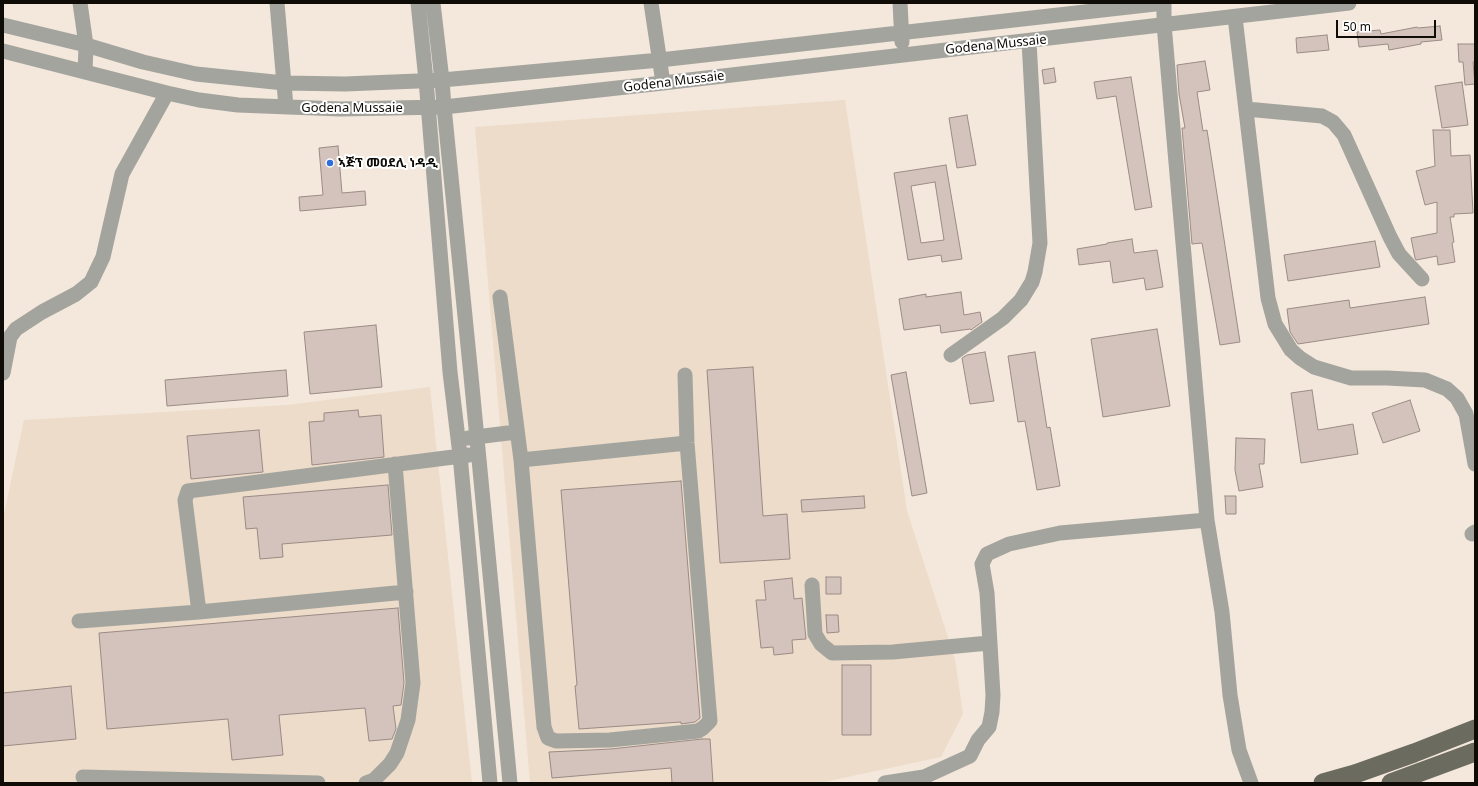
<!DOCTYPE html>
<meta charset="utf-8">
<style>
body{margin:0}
#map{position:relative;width:1478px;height:786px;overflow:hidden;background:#f3e8db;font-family:"Noto Sans",sans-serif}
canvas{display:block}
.frame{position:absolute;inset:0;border:4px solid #0f0c07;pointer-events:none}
.scale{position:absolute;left:1336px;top:20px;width:100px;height:18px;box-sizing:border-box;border:2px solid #0f0c07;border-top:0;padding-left:5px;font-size:12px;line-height:14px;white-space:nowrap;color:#0f0c07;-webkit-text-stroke:3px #fff;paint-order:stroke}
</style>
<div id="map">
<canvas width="1478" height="786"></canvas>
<div class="frame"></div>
<div class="scale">50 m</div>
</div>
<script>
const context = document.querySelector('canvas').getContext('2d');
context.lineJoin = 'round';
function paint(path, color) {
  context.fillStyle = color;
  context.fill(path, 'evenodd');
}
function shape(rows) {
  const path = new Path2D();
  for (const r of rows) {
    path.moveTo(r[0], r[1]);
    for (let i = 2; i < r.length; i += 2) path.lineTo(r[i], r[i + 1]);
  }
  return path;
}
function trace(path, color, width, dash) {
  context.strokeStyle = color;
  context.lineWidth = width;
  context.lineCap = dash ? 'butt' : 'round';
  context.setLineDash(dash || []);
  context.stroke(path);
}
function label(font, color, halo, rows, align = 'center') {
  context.font = font + ' "Noto Sans","Noto Sans Ethiopic",sans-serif';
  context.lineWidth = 4;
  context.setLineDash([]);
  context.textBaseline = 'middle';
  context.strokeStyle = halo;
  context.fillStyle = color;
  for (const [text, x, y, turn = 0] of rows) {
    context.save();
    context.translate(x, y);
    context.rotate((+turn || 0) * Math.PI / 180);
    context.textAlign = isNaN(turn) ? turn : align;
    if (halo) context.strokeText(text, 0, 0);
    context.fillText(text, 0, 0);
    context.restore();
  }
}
const built = shape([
 [845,100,907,511,955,659,963,714,941,757,819,783,530,783,475,127],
 [430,387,472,783,3,783,3,519,24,420,287,405]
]);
const building = shape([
 [1440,26,1442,40,1421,42,1421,44,1389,50,1388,44,1359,47,1357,32,1380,30,1381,34,1417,27,1418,28,1440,26],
 [1327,35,1329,50,1297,53,1296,38,1327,35],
 [1458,44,1475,44,1475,61,1473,62,1475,84,1465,85,1463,62,1459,62,1458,44],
 [1205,61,1210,90,1197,92,1203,131,1207,130,1240,342,1220,345,1202,243,1192,244,1182,128,1185,128,1179,94,1177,65,1205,61],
 [1054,68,1056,82,1044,84,1042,70,1054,68],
 [1131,77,1152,207,1135,210,1116,96,1097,99,1094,82,1131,77],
 [1462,82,1468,125,1442,128,1435,86,1462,82],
 [967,115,976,165,957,168,949,118,967,115],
 [1433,130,1450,130,1451,156,1470,155,1473,213,1454,214,1454,217,1450,217,1454,242,1452,243,1455,262,1438,265,1437,256,1416,260,1415,258,1411,238,1437,233,1437,202,1425,205,1416,171,1435,166,1433,130],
 [338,146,342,193,365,191,366,205,300,211,299,197,323,195,319,148,338,146],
 [946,165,962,259,942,262,941,255,908,260,894,173,946,165],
 [935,182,944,240,921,243,911,186,935,182],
 [1132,239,1134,253,1157,250,1163,287,1146,290,1144,278,1113,283,1110,261,1079,265,1077,249,1107,244,1107,243,1132,239],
 [1375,241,1380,267,1288,281,1284,255,1375,241],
 [961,292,964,315,980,312,982,322,971,330,970,329,941,333,940,325,904,330,899,299,926,294,926,297,961,292],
 [1425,297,1429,324,1298,344,1290,332,1287,309,1349,300,1350,308,1425,297],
 [376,325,382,387,310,394,304,332,376,325],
 [1157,329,1170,406,1103,417,1091,339,1157,329],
 [985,352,994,401,970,404,962,358,967,355,985,352],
 [1035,352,1047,428,1050,427,1060,486,1037,490,1025,421,1018,422,1008,356,1035,352],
 [753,367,763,516,787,514,790,559,720,563,707,370,753,367],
 [286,370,288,396,167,406,165,380,286,370],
 [906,372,927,493,912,496,891,375,906,372],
 [1312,390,1318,430,1353,424,1358,454,1301,463,1291,393,1312,390],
 [1410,400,1420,431,1383,443,1372,413,1410,400],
 [358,410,359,417,381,415,384,457,312,465,309,422,324,421,324,413,358,410],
 [259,430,263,472,191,479,187,436,259,430],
 [1236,438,1265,439,1264,464,1259,464,1263,487,1239,491,1235,470,1236,438],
 [681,481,700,718,695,722,681,724,681,722,579,729,575,686,577,685,561,490,681,481],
 [388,485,392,535,282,544,283,557,260,559,257,528,246,529,243,497,388,485],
 [864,496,865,508,802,512,801,500,864,496],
 [1225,496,1236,496,1236,514,1226,514,1225,496],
 [826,577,841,577,841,594,826,594,826,577],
 [792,578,794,599,802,598,806,639,792,640,793,653,774,655,773,647,761,648,756,600,766,600,764,581,792,578],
 [398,608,404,683,401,705,393,706,396,729,392,739,369,741,365,708,279,715,283,755,232,760,228,719,107,729,99,633,398,608],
 [826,615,838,615,839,632,827,633,826,615],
 [842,665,871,665,871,735,842,735,842,665],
 [71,686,76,739,3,746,3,693,71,686],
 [702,739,710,739,713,783,672,783,671,768,552,778,549,752,611,749,702,739]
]);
const minor = shape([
 [80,3,86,45,85,72],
 [277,3,286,107],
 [418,3,426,80,450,372,460,455,490,783],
 [433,3,442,80,444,107,471,376,510,783],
 [651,3,663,83],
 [900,3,902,42],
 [1235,17,1268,298,1275,324,1291,350,1300,358,1314,367,1351,378,1387,378,1425,380,1447,389,1457,398,1466,414,1475,464],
 [3,25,86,45,143,62,196,74,284,83,345,84,442,80,660,60,1164,3,1164,24,1207,520,1222,612,1230,695,1239,750,1251,783],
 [3,51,167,93,199,100,238,105,340,109,444,107,663,83,1349,3],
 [1246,109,1322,116,1333,122,1344,135,1390,237,1399,254,1422,279],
 [500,297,521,460,544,727,548,738,556,741,610,740,698,731,703,728,710,721,687,443,685,375],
 [951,355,1003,318,1021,300,1032,282,1035,272,1040,243,1029,41],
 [3,373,10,337,16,329,42,312,76,294,91,282,103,257,122,174,167,93],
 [468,438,516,432],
 [521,460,687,443],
 [1472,534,1475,532],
 [812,585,815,634,821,644,832,653,893,652,989,643],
 [199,612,185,500,188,491,469,455],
 [79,621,199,612,406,592],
 [83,777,318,783],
 [366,783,374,780,390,764,397,753,408,720,413,683,395,464],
 [885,783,924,777,970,756,978,740,989,727,992,712,993,695,987,593,982,564,987,554,1009,544,1060,533,1207,520]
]);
const major = shape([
 [1323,783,1355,774,1414,753,1475,729],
 [1391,783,1475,752]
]);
const markers = [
 [330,163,4,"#2e6fdc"]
];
const streetNames = [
 ["Godena Mussaie",996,45,-6],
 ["Godena Mussaie",674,82,-7],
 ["Godena Mussaie",352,108]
];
const poiNames = [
 ["ኣጅፕ መዐደሊ ነዳዲ",338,163]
];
paint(built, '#ecdcc9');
paint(building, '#d4c3bd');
trace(building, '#9b8b85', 1);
trace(minor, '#a4a49e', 15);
trace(major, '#6b6b5f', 19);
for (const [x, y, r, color] of markers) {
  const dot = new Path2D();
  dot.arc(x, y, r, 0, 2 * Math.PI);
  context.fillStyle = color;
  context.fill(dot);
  trace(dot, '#fff', 1.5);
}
label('13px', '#0f0c07', '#fff', streetNames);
label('bold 13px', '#0f0c07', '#fff', poiNames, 'left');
</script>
